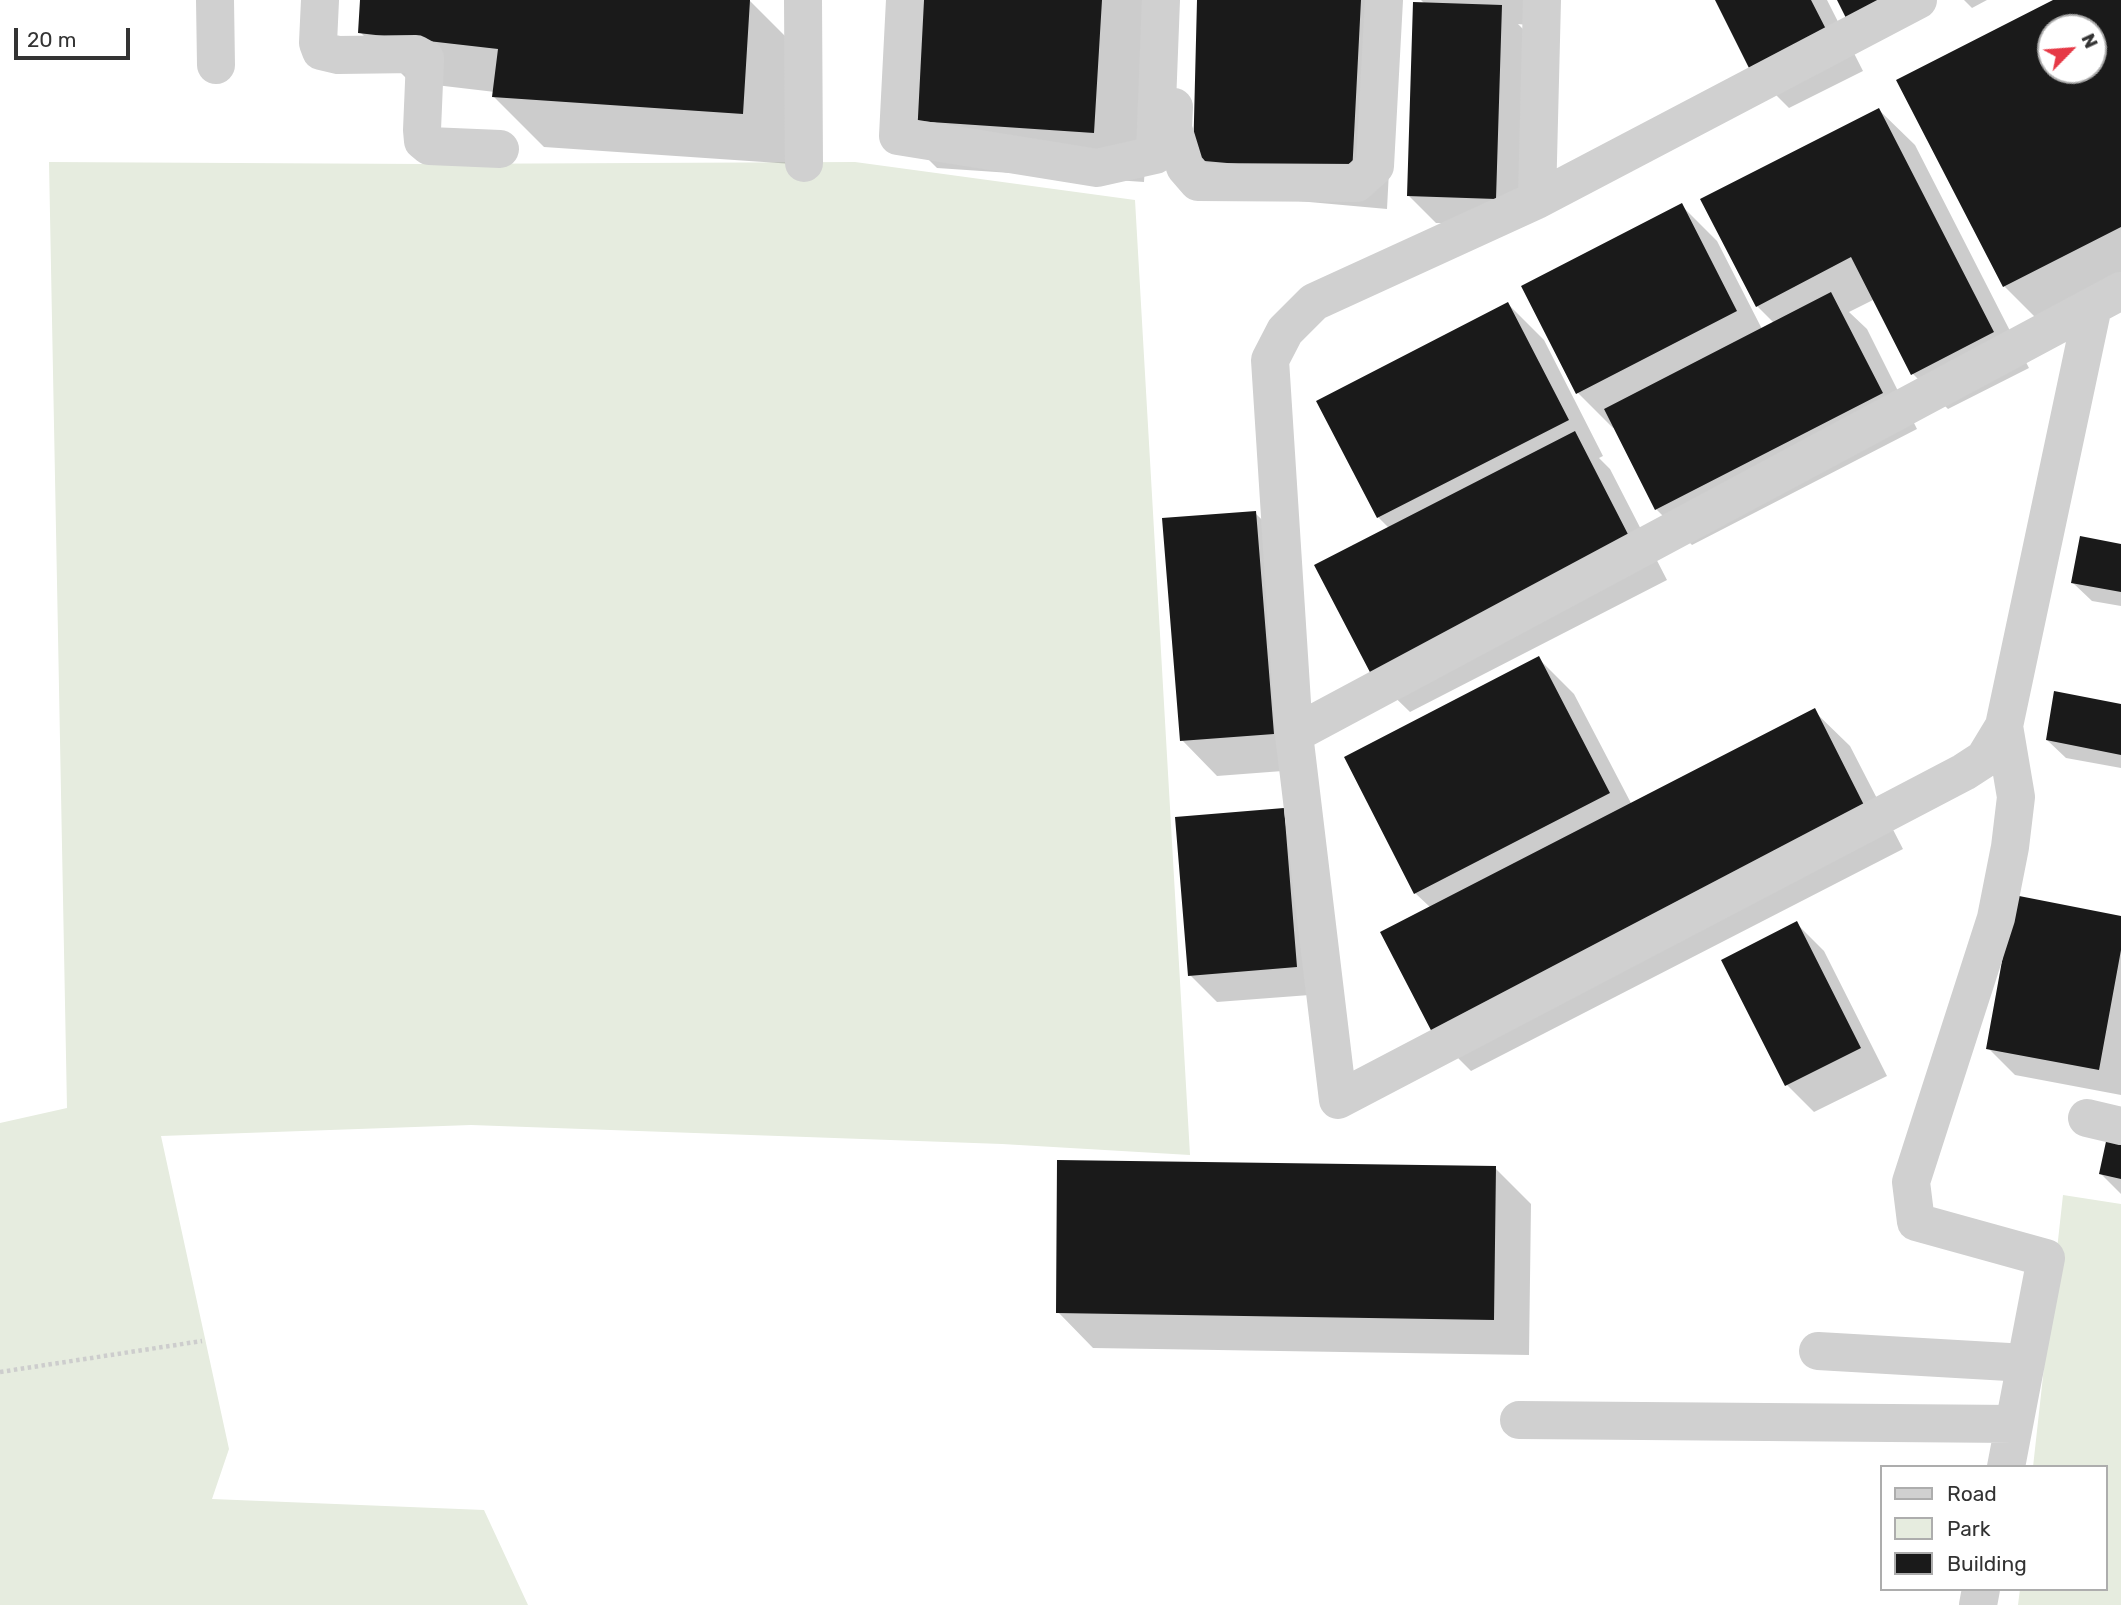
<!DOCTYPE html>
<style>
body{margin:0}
#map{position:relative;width:2121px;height:1605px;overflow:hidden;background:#fff;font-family:Rubik,sans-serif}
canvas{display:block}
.legend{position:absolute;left:1880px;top:1465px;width:228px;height:126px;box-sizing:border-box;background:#fff;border:2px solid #adadad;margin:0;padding:9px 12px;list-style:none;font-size:21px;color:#333}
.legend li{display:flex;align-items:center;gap:14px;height:35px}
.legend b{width:35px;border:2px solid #adadad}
.north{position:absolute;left:2037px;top:14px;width:70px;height:70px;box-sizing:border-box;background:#fff;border:2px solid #adadad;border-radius:50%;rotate:65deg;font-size:19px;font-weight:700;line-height:28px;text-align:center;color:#333}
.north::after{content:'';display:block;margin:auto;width:24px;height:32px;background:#e63946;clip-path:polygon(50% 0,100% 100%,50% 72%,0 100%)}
.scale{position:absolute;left:14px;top:28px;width:116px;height:32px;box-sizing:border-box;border:4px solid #333;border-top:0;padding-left:9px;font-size:21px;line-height:24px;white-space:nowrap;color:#333;-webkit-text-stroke:5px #fff;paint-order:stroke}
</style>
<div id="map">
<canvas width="2121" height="1605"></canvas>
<ul class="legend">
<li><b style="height:9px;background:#d0d0d0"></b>Road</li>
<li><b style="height:19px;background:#e6ecdf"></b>Park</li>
<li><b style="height:19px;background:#1a1a1a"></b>Building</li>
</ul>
<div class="north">N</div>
<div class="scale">20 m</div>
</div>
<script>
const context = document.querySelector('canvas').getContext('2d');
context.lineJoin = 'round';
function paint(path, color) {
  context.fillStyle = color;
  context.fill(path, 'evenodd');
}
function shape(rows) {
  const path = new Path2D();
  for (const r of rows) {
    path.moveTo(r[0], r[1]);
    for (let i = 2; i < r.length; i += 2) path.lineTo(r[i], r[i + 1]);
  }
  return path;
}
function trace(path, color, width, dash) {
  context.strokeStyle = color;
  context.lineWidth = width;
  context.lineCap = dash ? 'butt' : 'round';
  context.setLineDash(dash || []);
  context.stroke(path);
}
const green = shape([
 [49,162,424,164,855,162,1135,200,1190,1155,1002,1144,471,1125,161,1136,229,1449,212,1499,484,1510,528,1605,0,1605,0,1123,67,1108],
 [2063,1195,2121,1204,2121,1605,2018,1605,2020,1589,2105,1589,2105,1467,2033,1467]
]);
const shadow = shape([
 [362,0,749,0,799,50,793,164,544,147,494,97,495,92,410,82,360,32],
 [895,0,1155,0,1144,182,937,168,887,118],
 [1199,0,1398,0,1387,209,1231,195,1195,160],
 [1421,0,1528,0,1527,25,1518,24,1528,34,1523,225,1436,223,1409,196,1426,5],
 [1717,0,1827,0,1863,71,1789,108,1754,73],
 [1964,0,1987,0,1972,8],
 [2057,0,2121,0,2121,280,2040,322,2004,286,1899,81],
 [2051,28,2093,28,2093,70,2051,70],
 [1879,110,1915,145,2029,368,1948,409,1913,374,1875,299,1849,312,1867,329,1917,429,1692,545,1656,509,1615,427,1613,428,1577,392,1681,205,1717,241,1762,329,1774,323,1757,306],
 [1508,304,1544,340,1603,456,1599,458,1610,469,1667,580,1410,712,1374,677,1389,528,1378,517],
 [1255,513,1291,548,1309,769,1217,776,1182,740],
 [2121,546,2121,606,2092,601,2073,583],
 [1539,659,1574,694,1632,805,1814,711,1850,746,1903,849,1471,1071,1435,1035,1431,908,1415,893],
 [2121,705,2121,768,2066,758,2047,740],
 [1283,810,1323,994,1217,1002,1190,975],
 [2121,918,2121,1095,2015,1075,1988,1048],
 [1797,924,1824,951,1887,1076,1814,1112,1787,1085],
 [2121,1141,2121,1194,2101,1174],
 [1495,1168,1531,1204,1529,1355,1093,1348,1058,1312]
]);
const building = shape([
 [360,0,750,0,743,114,492,97,498,49,358,33],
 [893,0,1102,0,1094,133,886,119],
 [1197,0,1361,0,1352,174,1193,160],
 [1715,0,1811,0,1829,35,1752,74],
 [1837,0,1887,0,1849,24],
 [2053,0,2121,0,2121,227,2003,287,1896,80],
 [2051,28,2093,28,2093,70,2051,70],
 [1413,2,1502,5,1496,199,1407,196],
 [1879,108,1994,332,1911,375,1851,257,1756,307,1700,199],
 [1682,203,1737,311,1576,394,1521,286],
 [1831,292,1883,393,1655,510,1604,409],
 [1508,302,1569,420,1377,518,1316,401],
 [1575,431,1633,544,1373,678,1314,565],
 [1256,511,1274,734,1180,741,1162,518],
 [2080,536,2121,544,2121,592,2071,583],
 [1539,656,1610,793,1414,894,1344,757],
 [2054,691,2121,704,2121,755,2046,740],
 [1815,708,1868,813,1434,1036,1380,932],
 [1284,808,1297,967,1188,976,1175,817],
 [2014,895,2121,916,2121,950,2099,1070,1986,1049],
 [1797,921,1861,1048,1785,1086,1721,960],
 [2107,1137,2121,1139,2121,1179,2099,1174],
 [1057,1160,1496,1166,1494,1320,1056,1313]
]);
const path = shape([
 [0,1372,202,1341]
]);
const minor = shape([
 [215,0,216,65],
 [320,0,318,43,321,51,338,55,416,54,425,59,422,130,423,141,429,146,500,149],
 [803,0,804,163],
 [905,0,898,136,1097,168,1155,155,1161,0],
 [1918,0,1537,200,1314,302,1285,331,1270,360,1294,734,1338,1100,1964,772,1984,759,2004,726,2093,306],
 [1174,107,1173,128,1185,167,1198,182,1356,183,1375,166,1384,0],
 [1537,200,1542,0],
 [2004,726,2016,797,2010,847,1996,918,1911,1182,1916,1222,2046,1258,2006,1467],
 [1294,734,2121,291],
 [2087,1118,2121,1126],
 [1818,1351,2026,1363],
 [1519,1420,2014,1424],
 [1978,1605,1981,1589]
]);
paint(green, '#e6ecdf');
paint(shadow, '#0003');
paint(building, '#1a1a1a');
trace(path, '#cdcdcd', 4.5, [3.5, 3.5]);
trace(minor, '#d0d0d0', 38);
</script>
